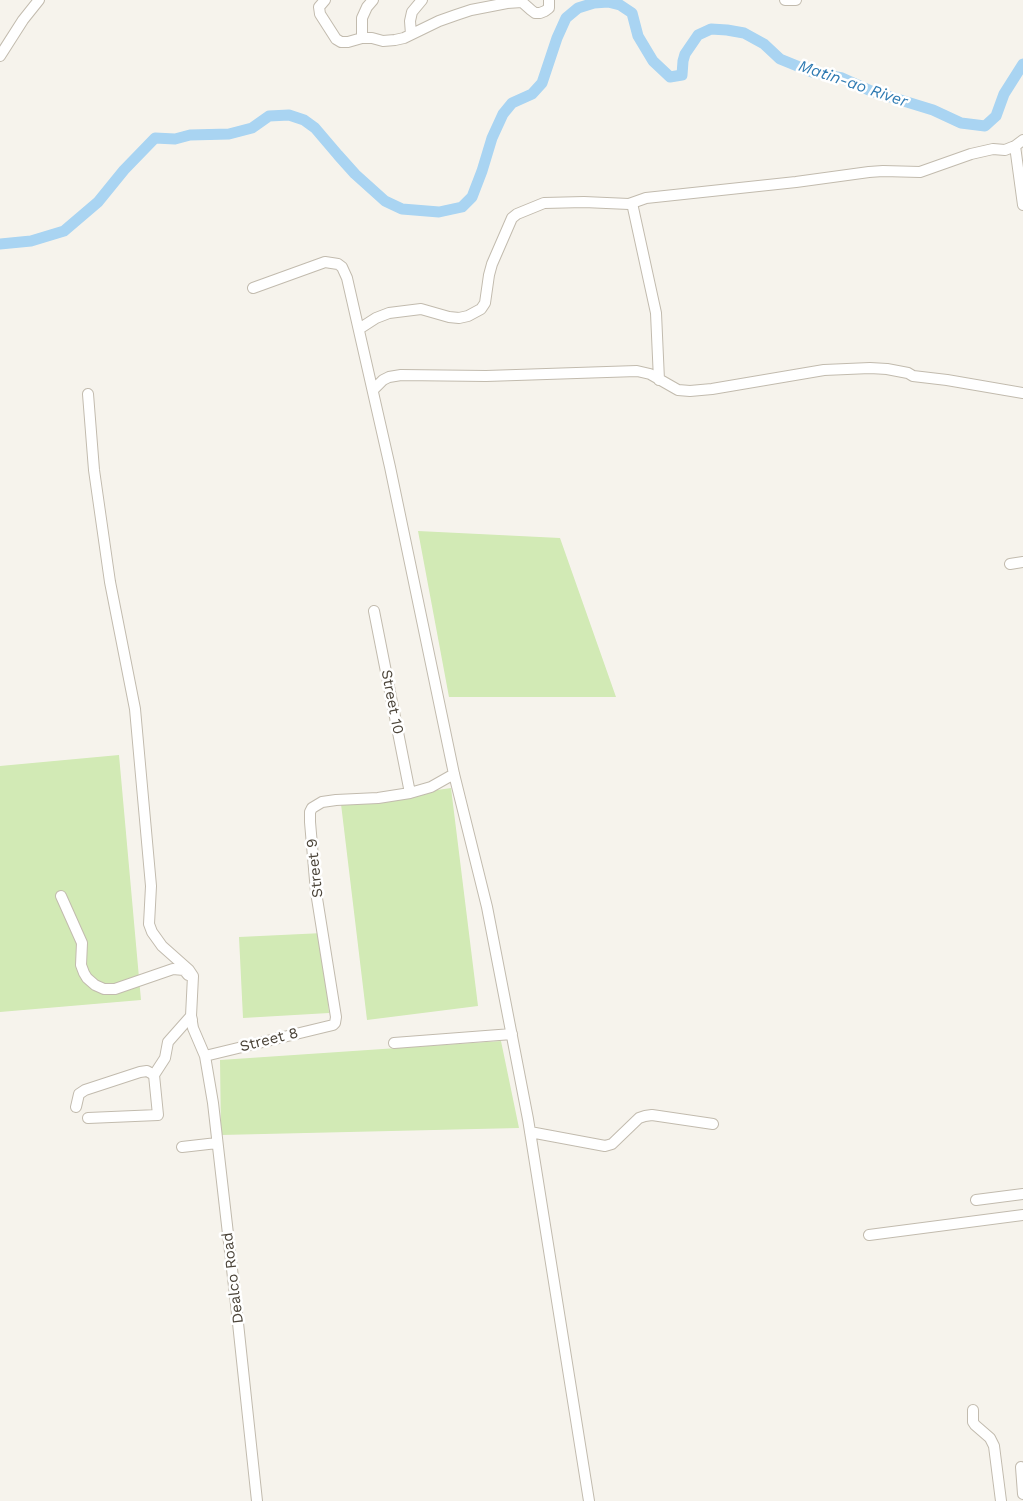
<!DOCTYPE html>
<style>
body{margin:0}
canvas{display:block;background:#f6f3ec}
</style>
<canvas width="1023" height="1501"></canvas>
<script>
const context = document.querySelector('canvas').getContext('2d');
context.lineJoin = 'round';
function paint(path, color) {
  context.fillStyle = color;
  context.fill(path, 'evenodd');
}
function shape(rows) {
  const path = new Path2D();
  for (const r of rows) {
    path.moveTo(r[0], r[1]);
    for (let i = 2; i < r.length; i += 2) path.lineTo(r[i], r[i + 1]);
  }
  return path;
}
function trace(path, color, width, dash) {
  context.strokeStyle = color;
  context.lineWidth = width;
  context.lineCap = dash ? 'butt' : 'round';
  context.setLineDash(dash || []);
  context.stroke(path);
}
function label(font, color, halo, rows, align = 'center') {
  context.font = font + ' "Work Sans",sans-serif';
  context.lineWidth = 5;
  context.setLineDash([]);
  context.textBaseline = 'middle';
  context.strokeStyle = halo;
  context.fillStyle = color;
  for (const [text, x, y, turn = 0] of rows) {
    context.save();
    context.translate(x, y);
    context.rotate((+turn || 0) * Math.PI / 180);
    context.textAlign = isNaN(turn) ? turn : align;
    if (halo) context.strokeText(text, 0, 0);
    context.fillText(text, 0, 0);
    context.restore();
  }
}
const green = shape([
 [418,531,560,538,616,697,449,697],
 [119,755,141,1000,0,1012,0,766],
 [451,788,478,1006,367,1020,341,804],
 [323,933,329,1013,243,1018,239,937],
 [501,1041,519,1128,221,1135,220,1060]
]);
const river = shape([
 [0,244,31,241,64,231,98,202,124,170,155,138,175,139,190,135,229,134,252,128,269,116,289,115,304,120,315,128,338,155,355,174,385,201,402,209,439,212,462,207,472,197,482,171,492,138,503,114,512,103,532,94,542,83,557,38,566,18,578,8,594,3,608,2,620,5,632,13,638,36,653,61,670,77,682,75,683,61,685,54,698,35,711,29,727,30,744,33,764,44,780,59,812,72,842,78,871,91,933,110,961,123,985,126,996,116,1004,94,1023,64]
]);
const minor = shape([
 [325,0,319,7,320,14,336,39,341,42,348,42,362,38,372,38,383,41,395,40,404,38,439,21,456,15,471,10,507,3,522,2,531,10,535,13,540,13,545,11,549,8,549,0],
 [785,0,796,0],
 [411,34,410,21,412,12,422,0],
 [362,38,362,18,367,7,373,0],
 [0,56,23,20,39,0],
 [1015,146,1023,205],
 [632,203,656,313,659,380],
 [253,288,325,262,338,264,342,267,347,278,390,467,454,774,487,907,528,1119,589,1501],
 [359,329,376,318,389,313,421,309,449,317,459,318,468,316,481,309,485,303,489,275,492,264,512,218,517,214,544,203,584,202,629,204,646,198,796,182,869,172,883,171,920,172,971,154,993,149,1005,150,1015,146,1023,140],
 [373,390,383,380,389,377,401,375,486,376,637,371,650,374,678,390,690,391,712,389,824,370,870,368,887,369,908,373,913,376,947,380,1023,393],
 [88,394,94,470,110,582,135,709,151,886,149,924,152,932,162,946,189,970,193,976,191,1016,193,1028,205,1056,213,1103,235,1295,257,1501],
 [1010,564,1023,562],
 [374,611,410,793],
 [61,896,82,943,81,965,84,973,87,978,95,985,104,989,115,989,173,969,184,970,188,975],
 [394,1043,512,1034],
 [205,1056,333,1025,335,1023,336,1017,316,892,310,822,310,812,312,808,322,802,336,800,378,798,410,793,431,787,454,774],
 [76,1107,79,1094,85,1090,140,1072,147,1071,154,1075],
 [88,1118,158,1115,154,1075,165,1058,168,1042,191,1016,192,1020],
 [530,1132,605,1146,612,1144,639,1118,645,1116,652,1115,713,1124],
 [182,1147,217,1143],
 [976,1200,1023,1194],
 [869,1235,1023,1215],
 [973,1410,973,1422,975,1425,990,1438,994,1446,1001,1501],
 [1021,1467,1023,1494]
]);
const streetNames = [
 ["Street 10",392,702,79],
 ["Street 9",315,868,-96],
 ["Street 8",269,1040,-14],
 ["Dealco Road",233,1278,-97]
];
const waterNames = [
 ["Matin-ao River",853,84,19]
];
paint(green, '#d2eab5');
trace(river, '#a9d4f2', 11);
trace(minor, '#c2bbae', 12);
trace(minor, '#fff', 10);
label('15px', '#4b4439', '#fff', streetNames);
label('italic 16px', '#2e7ab2', '#fff', waterNames);
</script>
